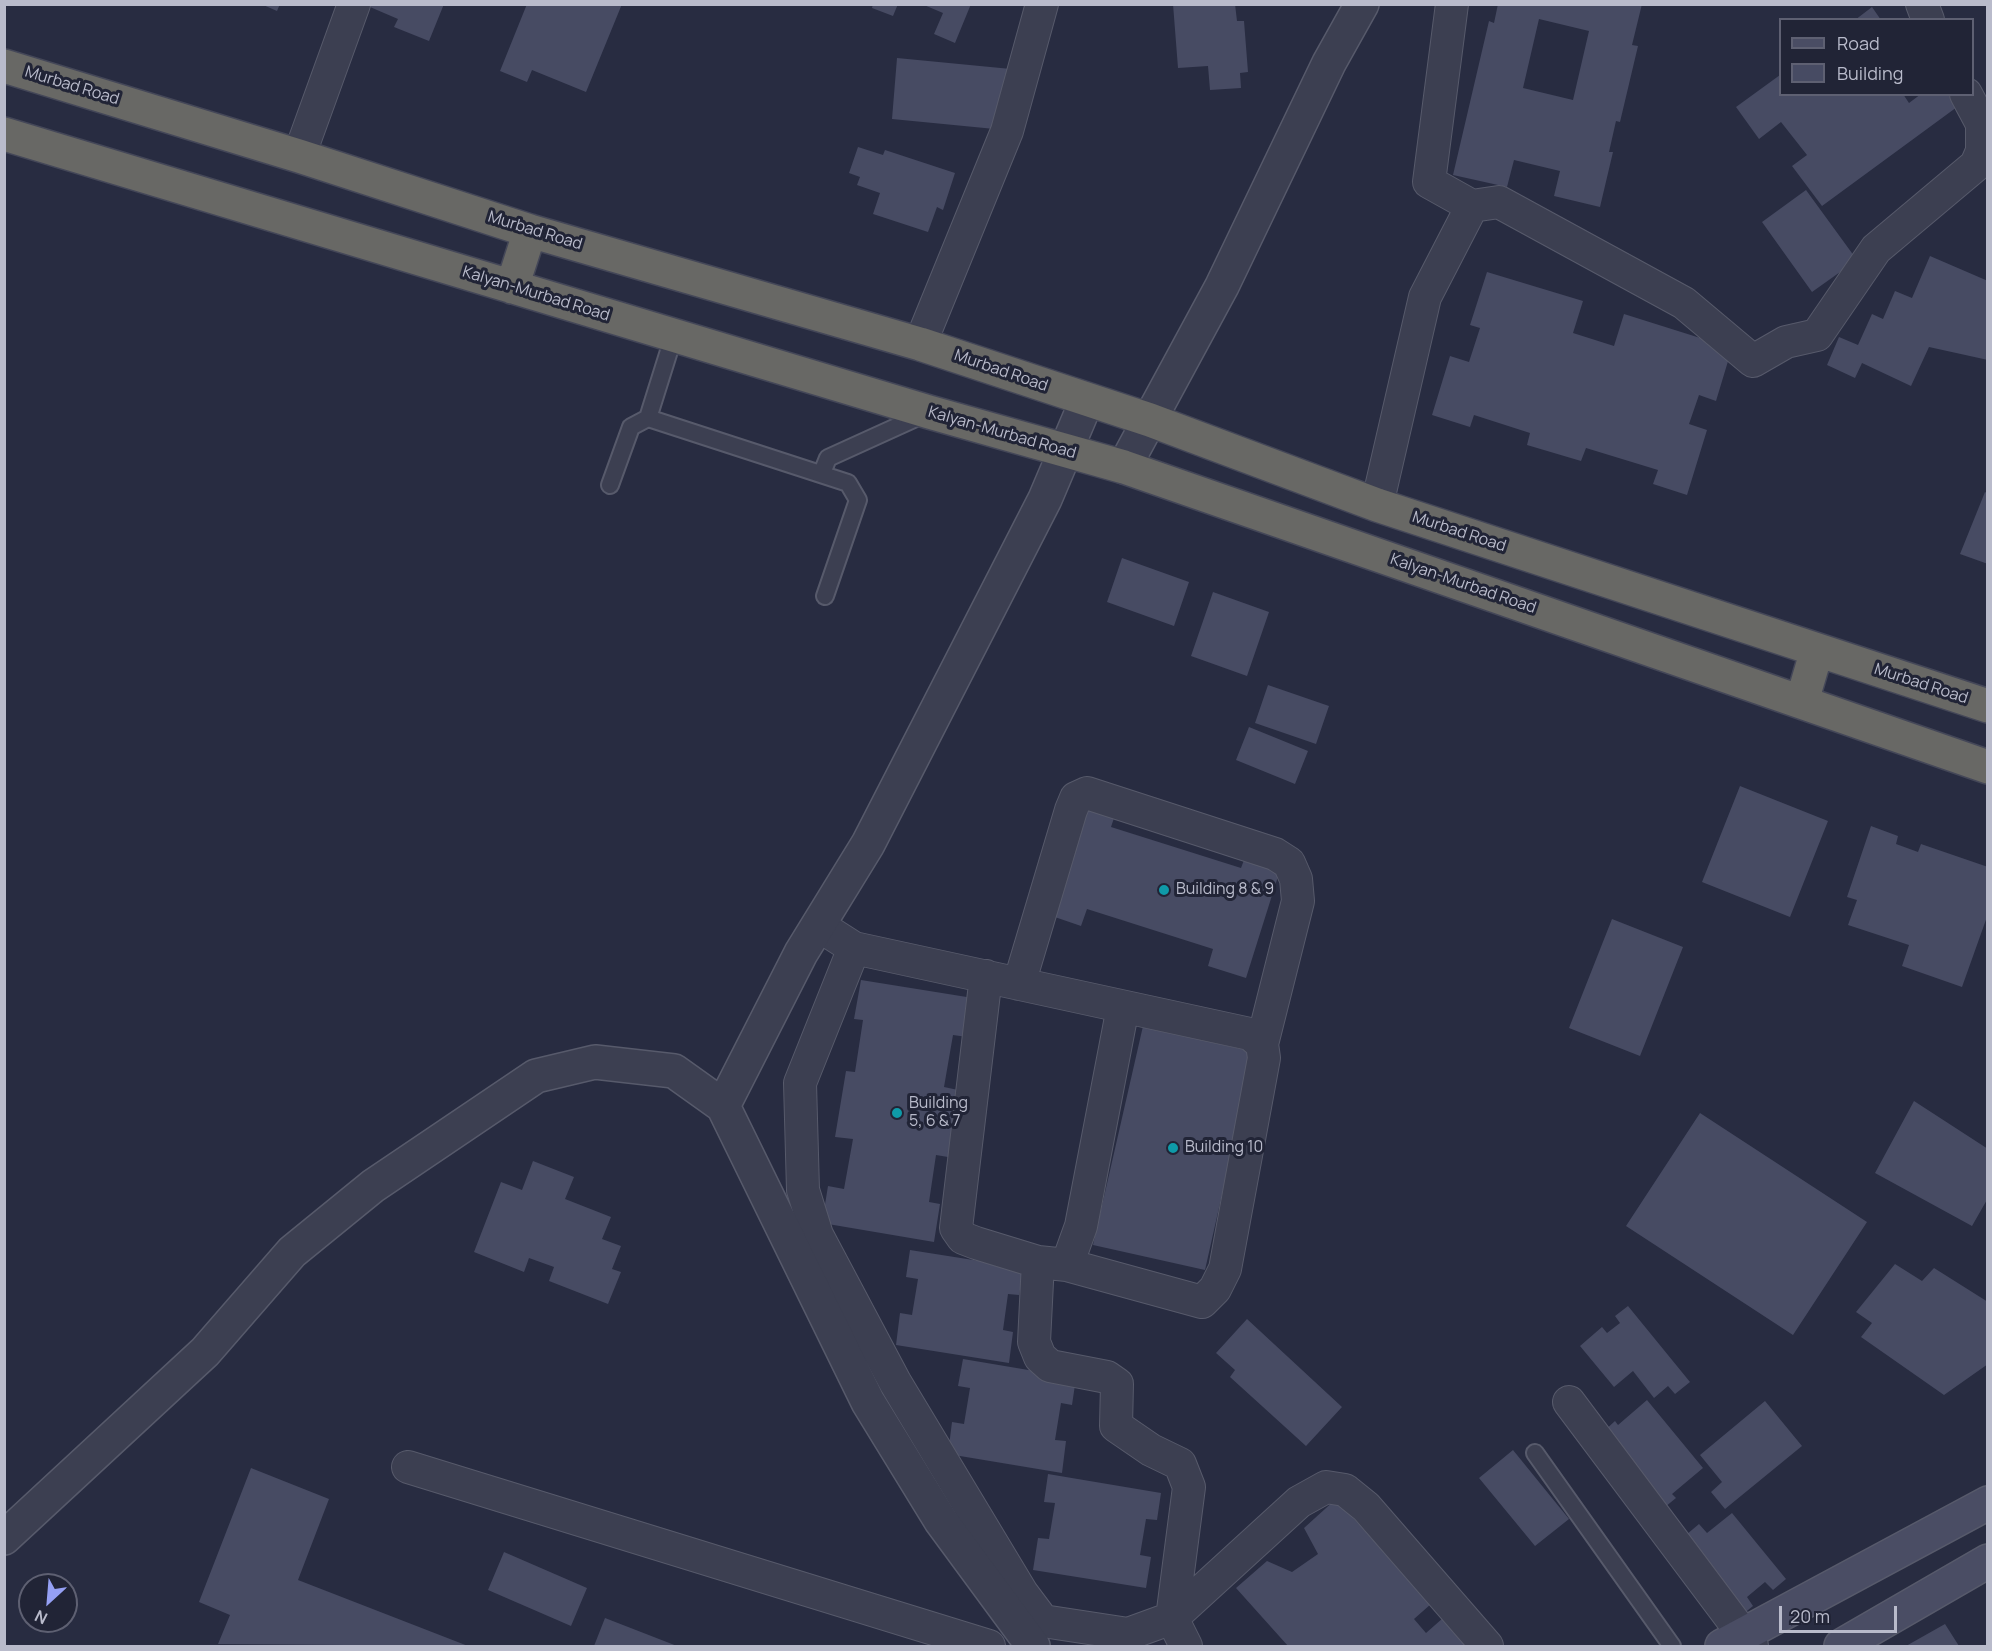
<!DOCTYPE html>
<style>
body{margin:0}
#map{position:relative;width:1992px;height:1651px;overflow:hidden;background:#282c41;font-family:Manrope,sans-serif}
canvas{display:block}
.frame{position:absolute;inset:0;border:6px solid #b9bbcb;pointer-events:none}
.legend{position:absolute;left:1779px;top:18px;width:195px;height:78px;box-sizing:border-box;background:#212436;border:2px solid #5e6072;margin:0;padding:8px 10px;list-style:none;font-size:18px;color:#b9bbcb}
.legend li{display:flex;align-items:center;gap:12px;height:30px}
.legend b{width:30px;border:2px solid #5e6072}
.north{position:absolute;left:18px;top:1573px;width:60px;height:60px;box-sizing:border-box;background:#212436;border:2px solid #5e6072;border-radius:50%;rotate:206deg;font-size:16px;font-weight:700;line-height:24px;text-align:center;color:#b9bbcb}
.north::after{content:'';display:block;margin:auto;width:21px;height:27px;background:#95a0f4;clip-path:polygon(50% 0,100% 100%,50% 72%,0 100%)}
.scale{position:absolute;left:1779px;top:1606px;width:118px;height:27px;box-sizing:border-box;border:3px solid #b9bbcb;border-top:0;padding-left:8px;font-size:18px;line-height:21px;white-space:nowrap;color:#b9bbcb;-webkit-text-stroke:4px #212436;paint-order:stroke}
</style>
<div id="map">
<canvas width="1992" height="1651"></canvas>
<div class="frame"></div>
<ul class="legend">
<li><b style="height:8px;background:#4a4d64"></b>Road</li>
<li><b style="height:16px;background:#474b63"></b>Building</li>
</ul>
<div class="north">N</div>
<div class="scale">20 m</div>
</div>
<script>
const context = document.querySelector('canvas').getContext('2d');
context.lineJoin = 'round';
function paint(path, color) {
  context.fillStyle = color;
  context.fill(path, 'evenodd');
}
function shape(rows) {
  const path = new Path2D();
  for (const r of rows) {
    path.moveTo(r[0], r[1]);
    for (let i = 2; i < r.length; i += 2) path.lineTo(r[i], r[i + 1]);
  }
  return path;
}
function trace(path, color, width, dash) {
  context.strokeStyle = color;
  context.lineWidth = width;
  context.lineCap = dash ? 'butt' : 'round';
  context.setLineDash(dash || []);
  context.stroke(path);
}
function label(font, color, halo, rows, align = 'center') {
  context.font = font + ' Manrope,sans-serif';
  context.lineWidth = 6;
  context.setLineDash([]);
  context.textBaseline = 'middle';
  context.strokeStyle = halo;
  context.fillStyle = color;
  for (const [text, x, y, turn = 0] of rows) {
    context.save();
    context.translate(x, y);
    context.rotate((+turn || 0) * Math.PI / 180);
    context.textAlign = isNaN(turn) ? turn : align;
    if (halo) context.strokeText(text, 0, 0);
    context.fillText(text, 0, 0);
    context.restore();
  }
}
const building = shape([
 [261,4,280,4,277,11],
 [363,4,444,4,429,41,394,27,398,19],
 [527,4,622,4,586,92,532,70,527,82,500,71],
 [873,4,898,4,893,16,872,8],
 [971,4,955,43,934,34,943,13,924,5],
 [1173,4,1235,4,1237,21,1244,21,1248,72,1240,73,1241,88,1210,90,1208,66,1178,68],
 [1498,4,1642,4,1632,45,1638,46,1620,122,1616,121,1609,152,1613,152,1600,207,1554,196,1560,171,1514,160,1507,187,1453,175,1489,21,1494,23],
 [1539,19,1589,31,1573,100,1523,88],
 [1872,7,1881,20,1855,20],
 [897,58,1011,69,1005,130,892,119],
 [1780,75,1780,94,1903,94,1909,103,1921,94,1948,94,1957,107,1822,206,1792,166,1807,155,1781,122,1759,139,1736,107],
 [858,147,883,155,885,150,955,173,943,210,937,207,928,232,873,214,880,193,857,185,860,177,849,173],
 [1806,190,1857,260,1812,292,1762,222],
 [1930,256,1988,281,1988,360,1929,347,1911,386,1862,363,1855,378,1827,365,1839,337,1858,345,1872,314,1883,319,1895,291,1912,298],
 [1487,272,1583,301,1573,333,1614,346,1624,314,1732,348,1716,401,1699,395,1689,424,1707,430,1687,495,1653,484,1658,470,1586,448,1581,461,1527,445,1530,433,1474,415,1470,427,1432,415,1450,356,1469,362,1480,328,1470,325],
 [1985,492,1988,494,1988,564,1960,554],
 [1122,558,1189,582,1174,626,1107,602],
 [1213,592,1269,612,1247,676,1191,656],
 [1268,685,1329,706,1316,744,1255,723],
 [1249,727,1308,751,1295,784,1236,760],
 [1740,786,1828,821,1790,917,1702,882],
 [1080,807,1114,818,1111,827,1241,868,1244,860,1280,870,1246,978,1208,966,1213,949,1087,909,1081,926,1046,914],
 [1871,826,1898,836,1896,844,1918,852,1921,844,1988,867,1988,914,1962,987,1902,966,1909,945,1848,925,1857,900,1847,897],
 [1612,919,1683,947,1640,1056,1569,1028],
 [861,980,973,998,967,1037,953,1035,944,1087,958,1090,948,1157,936,1155,929,1202,940,1204,934,1242,822,1223,828,1186,844,1189,853,1139,835,1137,846,1071,855,1072,863,1020,854,1019],
 [1143,1026,1254,1052,1205,1270,1093,1245],
 [1914,1101,1988,1149,1988,1198,1972,1226,1875,1173],
 [1700,1113,1867,1222,1793,1335,1626,1226],
 [533,1161,574,1177,565,1199,611,1217,602,1239,621,1246,612,1269,621,1272,608,1304,549,1281,554,1267,529,1258,524,1272,474,1252,501,1182,522,1190],
 [910,1250,1024,1268,1019,1295,1008,1294,1003,1330,1013,1332,1009,1363,896,1345,900,1313,912,1315,918,1279,906,1277],
 [1895,1264,1922,1281,1934,1268,1988,1302,1988,1364,1944,1395,1861,1337,1872,1323,1856,1312],
 [1628,1306,1690,1382,1675,1394,1668,1386,1654,1398,1633,1371,1614,1387,1580,1346,1602,1327,1607,1333,1620,1323,1615,1316],
 [1247,1319,1342,1407,1306,1446,1230,1377,1235,1370,1216,1353],
 [963,1359,1076,1378,1072,1405,1061,1403,1055,1440,1066,1441,1062,1473,948,1454,952,1422,964,1424,970,1388,958,1386],
 [1647,1400,1703,1468,1672,1494,1676,1498,1665,1507,1603,1432,1615,1421,1618,1425],
 [1765,1401,1802,1446,1725,1509,1711,1492,1722,1482,1700,1455],
 [1513,1450,1569,1519,1535,1546,1479,1478],
 [251,1468,329,1499,298,1580,468,1646,218,1644,230,1615,199,1602],
 [1048,1474,1161,1493,1157,1520,1146,1519,1140,1555,1151,1557,1146,1588,1033,1570,1038,1538,1049,1539,1055,1503,1044,1502],
 [1336,1499,1431,1604,1414,1619,1426,1633,1443,1618,1469,1646,1288,1646,1236,1588,1267,1561,1292,1572,1318,1554,1304,1528],
 [1732,1513,1786,1579,1773,1590,1765,1582,1747,1597,1753,1606,1742,1615,1680,1540,1699,1524,1707,1533],
 [504,1552,587,1588,571,1626,488,1590],
 [605,1618,677,1646,594,1646],
 [1945,1624,1959,1646,1906,1646]
]);
const service = shape([
 [648,418,674,335],
 [822,473,828,458,927,413],
 [610,485,631,427,648,418,848,483,858,500,825,596],
 [1535,1453,1672,1646]
]);
const minor = shape([
 [1452,4,1429,182,1472,206],
 [1922,4,1928,20],
 [299,156,354,4],
 [920,344,1007,131,1042,4],
 [1377,505,1425,297,1472,206,1499,202,1684,303,1753,361,1786,342,1817,335,1876,249,1976,165,1982,151,1982,124,1966,94],
 [818,925,854,948,1250,1034,1262,1044,1264,1058,1225,1269,1215,1289,1202,1302,1067,1265],
 [854,948,800,1083,803,1190,817,1235,895,1382,1022,1593,1043,1621,1128,1634,1172,1618,1189,1487,1180,1464,1151,1450,1116,1426,1117,1384,1107,1377,1050,1366,1040,1357,1034,1342,1038,1262],
 [986,976,956,1228,963,1238,976,1243,1038,1262,1067,1265,1081,1226,1123,1007],
 [1019,984,1071,810,1076,798,1087,793,1275,854,1289,863,1296,879,1298,901,1262,1044],
 [1569,1402,1752,1646],
 [408,1467,989,1646],
 [1186,1646,1172,1618,1299,1502,1326,1487,1345,1490,1366,1507,1487,1646]
]);
const tertiary = shape([
 [1124,467,1222,286,1329,63,1362,4],
 [4,1538,205,1352,292,1252,373,1186,536,1076,595,1062,674,1071,723,1106],
 [1033,1646,941,1521,868,1402,723,1106,801,953,868,844,1045,499,1087,400]
]);
const secondary = shape([
 [1722,1646,1988,1503],
 [1841,1646,1988,1561]
]);
const trunk = shape([
 [4,66,299,156,530,231,920,344,1150,420,1377,505,1988,706],
 [4,134,929,412,1124,467,1988,767],
 [512,287,530,231],
 [1802,701,1817,650]
]);
const markers = [
 [1164,890,6,"#0f9aa8"],
 [897,1113,6,"#0f9aa8"],
 [1173,1148,6,"#0f9aa8"]
];
const streetNames = [
 ["Murbad Road",72,86,17],
 ["Murbad Road",535,231,17],
 ["Kalyan-Murbad Road",536,294,17],
 ["Murbad Road",1001,371,19],
 ["Kalyan-Murbad Road",1002,433,16],
 ["Murbad Road",1459,532,18],
 ["Kalyan-Murbad Road",1463,584,19],
 ["Murbad Road",1921,684,18]
];
const poiNames = [
 ["Building 8 & 9",1176,890],
 ["Building",909,1104],
 ["5, 6 & 7",909,1122],
 ["Building 10",1185,1148]
];
paint(building, '#474b63');
trace(service, '#575a6b', 20);
trace(minor, '#575a6b', 34);
trace(tertiary, '#575a6b', 36);
trace(secondary, '#575a6b', 36);
trace(trunk, '#444758', 36);
trace(service, '#3c3f51', 16);
trace(minor, '#3c3f51', 32);
trace(tertiary, '#3c3f51', 33);
trace(secondary, '#4a4d64', 33);
trace(trunk, '#686865', 33);
for (const [x, y, r, color] of markers) {
  const dot = new Path2D();
  dot.arc(x, y, r, 0, 2 * Math.PI);
  context.fillStyle = color;
  context.fill(dot);
  trace(dot, '#212436', 2);
}
label('16px', '#b9bbcb', '#212436', streetNames);
label('16px', '#b9bbcb', '#212436', poiNames, 'left');
</script>
